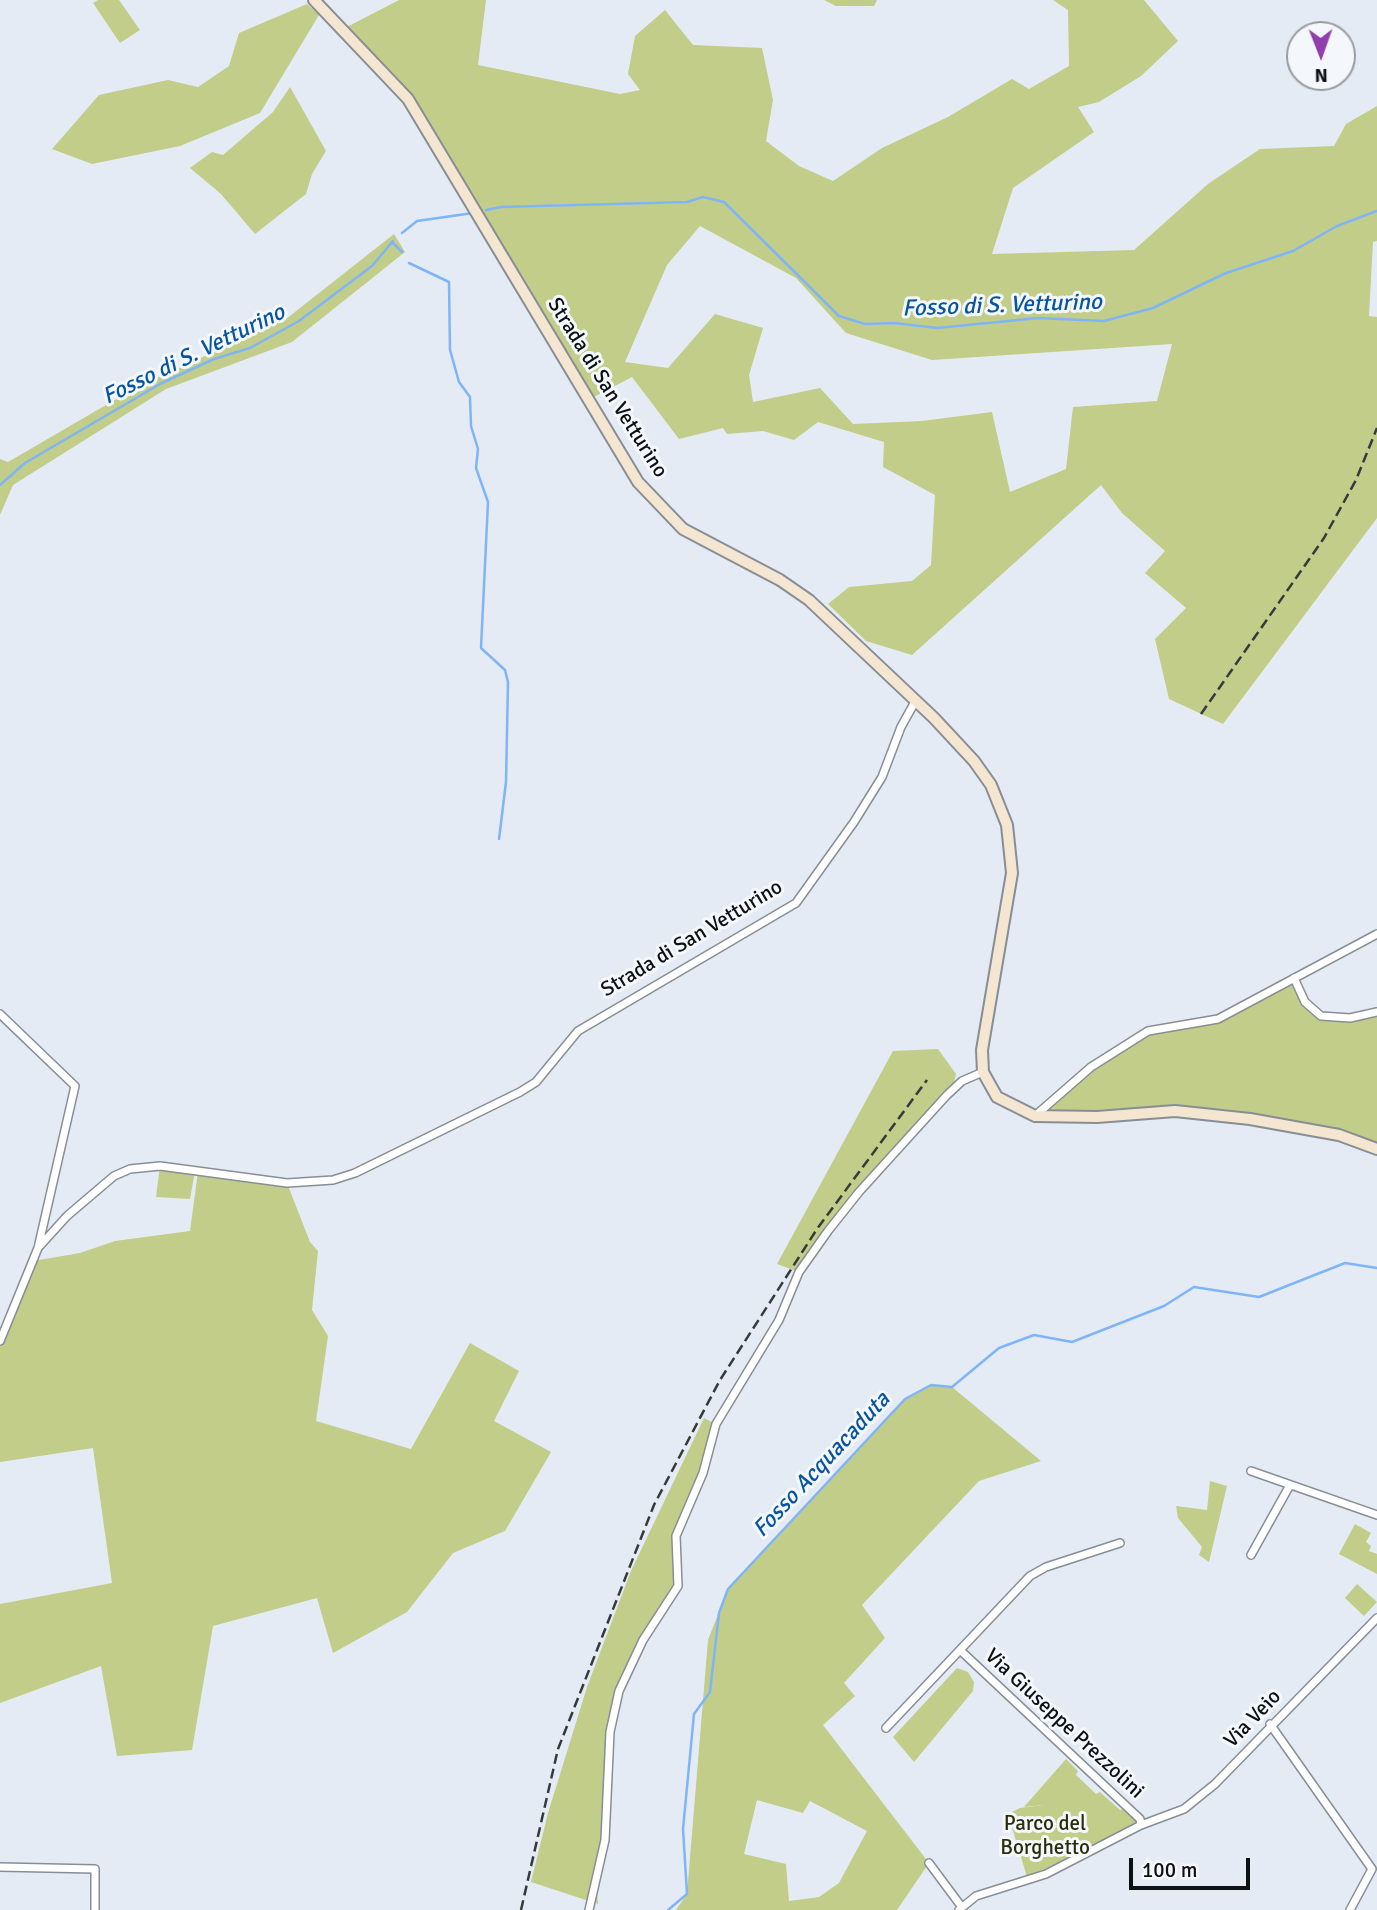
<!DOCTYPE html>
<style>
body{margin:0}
#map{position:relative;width:1377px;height:1910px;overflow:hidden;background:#e5ebf4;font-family:Signika,sans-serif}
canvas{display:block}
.north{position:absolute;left:1286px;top:21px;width:70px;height:70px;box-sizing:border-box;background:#f4f8fd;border:2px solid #989c9f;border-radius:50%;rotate:179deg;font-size:19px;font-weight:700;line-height:28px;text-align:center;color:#0e1113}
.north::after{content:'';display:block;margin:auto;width:24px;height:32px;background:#923fad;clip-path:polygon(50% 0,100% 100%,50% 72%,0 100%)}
.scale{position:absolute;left:1129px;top:1858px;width:121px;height:32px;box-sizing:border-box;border:4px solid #0e1113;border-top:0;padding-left:9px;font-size:21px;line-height:24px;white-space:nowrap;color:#0e1113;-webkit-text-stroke:5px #f4f8fd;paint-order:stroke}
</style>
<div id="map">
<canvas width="1377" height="1910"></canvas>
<div class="north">N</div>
<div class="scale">100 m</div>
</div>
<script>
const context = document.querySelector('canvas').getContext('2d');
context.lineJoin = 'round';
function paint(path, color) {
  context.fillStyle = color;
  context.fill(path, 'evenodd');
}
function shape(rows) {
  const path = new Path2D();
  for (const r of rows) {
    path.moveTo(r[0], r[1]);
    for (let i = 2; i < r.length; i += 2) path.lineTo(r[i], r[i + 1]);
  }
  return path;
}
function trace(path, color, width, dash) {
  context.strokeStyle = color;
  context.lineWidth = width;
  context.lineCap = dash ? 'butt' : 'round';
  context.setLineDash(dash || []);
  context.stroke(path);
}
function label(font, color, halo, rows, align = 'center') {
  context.font = font + ' Signika,sans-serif';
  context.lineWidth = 6;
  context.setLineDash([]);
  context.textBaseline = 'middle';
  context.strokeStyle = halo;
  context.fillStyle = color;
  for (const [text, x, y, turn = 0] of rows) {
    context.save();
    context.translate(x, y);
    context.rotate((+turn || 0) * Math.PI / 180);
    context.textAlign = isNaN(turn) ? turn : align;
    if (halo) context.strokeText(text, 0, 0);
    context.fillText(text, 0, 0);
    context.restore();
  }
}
const green = shape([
 [98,0,119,0,140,30,120,43,93,3],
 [399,0,486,0,478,65,620,94,640,90,628,74,635,36,665,10,693,45,762,48,773,100,766,141,799,166,833,181,882,148,948,117,1012,79,1029,89,1069,66,1068,10,1053,0,1144,0,1178,41,1141,76,1099,102,1078,107,1094,132,1013,188,992,254,1134,250,1208,184,1260,149,1334,146,1346,124,1377,106,1377,241,1373,242,1369,316,1377,317,1377,518,1223,724,1169,699,1155,639,1186,608,1145,573,1165,551,1122,513,1101,485,912,655,866,641,828,604,849,587,912,581,931,565,935,495,883,467,884,442,818,422,794,440,763,431,727,434,723,428,679,439,632,377,590,399,410,102,343,29],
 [700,226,796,278,846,333,932,360,1172,344,1157,401,1073,407,1066,469,1010,492,992,412,922,421,853,424,820,388,753,402,749,375,763,328,715,314,668,368,625,362,667,265],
 [824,0,877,0,874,6,836,6],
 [307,4,319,15,260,113,180,146,92,164,52,149,99,95,168,80,198,87,229,66,239,33],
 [290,87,326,151,312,174,306,194,255,234,221,194,190,168,212,152,223,155,273,112],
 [394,234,405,252,292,342,166,389,13,485,0,515,0,459,8,462,137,387,286,319],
 [1294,978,1305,1002,1321,1016,1350,1018,1377,1012,1377,1147,1339,1135,1175,1111,1043,1114,1057,1107,1035,1116,1091,1067,1148,1031,1218,1019],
 [938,1049,956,1074,952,1090,859,1192,799,1272,777,1264,893,1051],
 [160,1166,195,1171,190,1199,156,1197],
 [198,1172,287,1183,310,1242,318,1251,312,1310,328,1336,316,1421,411,1449,470,1343,519,1371,494,1421,551,1452,505,1531,453,1553,407,1612,333,1653,317,1598,213,1626,192,1750,117,1756,101,1666,0,1703,0,1604,112,1583,93,1448,0,1462,0,1341,33,1261,80,1253,115,1241,190,1231],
 [931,1385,952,1387,1041,1461,979,1481,862,1605,885,1638,844,1683,855,1696,823,1725,929,1863,897,1910,676,1910,687,1894,708,1640,728,1589,905,1399],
 [757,1800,803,1813,810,1801,867,1831,839,1883,819,1897,789,1901,786,1864,744,1854],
 [704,1418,716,1424,703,1473,678,1525,678,1586,643,1640,619,1691,610,1732,605,1840,596,1885,598,1904,531,1882,548,1813,587,1687,631,1571],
 [1210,1481,1227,1486,1209,1562,1199,1555,1202,1547,1178,1518,1176,1506,1207,1510],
 [1355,1524,1371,1533,1366,1542,1371,1546,1369,1551,1377,1554,1377,1574,1339,1554],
 [1357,1584,1377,1602,1364,1616,1345,1598],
 [957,1668,968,1672,974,1682,973,1691,914,1762,893,1737],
 [1066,1759,1078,1771,1076,1775,1096,1794,1100,1792,1120,1810,1127,1808,1139,1825,1027,1877,1008,1814,1020,1808,1044,1805,1024,1807]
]);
const stream = shape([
 [486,210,501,207,687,202,703,197,724,202,839,316,865,324,894,323,937,328,1038,318,1104,321,1153,308,1226,273,1293,251,1337,226,1377,211],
 [402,233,417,221,473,213],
 [392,242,402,252],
 [409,263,449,282,450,350,459,382,470,397,471,426,478,449,476,468,488,502,481,648,505,670,508,682,506,782,499,839],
 [0,485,25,463,160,384,214,359,250,348,299,321,372,266,393,241],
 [668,1910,687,1894,683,1829,694,1714,710,1692,719,1613,728,1589,905,1399,931,1385,952,1387,999,1348,1034,1335,1072,1342,1164,1306,1194,1287,1259,1297,1345,1263,1377,1268]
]);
const street = shape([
 [1294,978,1305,1002,1321,1016,1350,1018,1377,1012],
 [0,1014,75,1086,38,1248],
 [1036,1115,1091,1067,1148,1031,1218,1019,1377,934],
 [0,1341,38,1248,67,1216,114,1176,130,1169,160,1166,287,1183,333,1180,355,1173,520,1092,536,1082,578,1031,796,903,854,822,882,777,901,727,916,700],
 [1251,1471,1377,1515],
 [1251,1555,1290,1485],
 [960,1650,1140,1819,1141,1825],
 [1270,1724,1372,1869,1350,1910],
 [886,1728,1030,1576,1046,1567,1120,1543],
 [929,1863,961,1906],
 [0,1867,95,1869,95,1910],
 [589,1910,605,1840,610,1732,619,1691,643,1640,678,1586,676,1536,703,1473,716,1424,779,1320,799,1272,828,1231,859,1192,947,1095,962,1081,983,1072],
 [959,1910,976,1896,1046,1874,1141,1825,1184,1809,1215,1784,1377,1618]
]);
const secondary = shape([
 [314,0,408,99,638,482,683,529,780,580,809,600,934,718,974,761,991,785,1007,825,1012,873,982,1050,983,1072,997,1097,1035,1116,1097,1117,1175,1111,1250,1119,1339,1135,1377,1149]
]);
const rail = shape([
 [1201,714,1324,538,1356,480,1377,428],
 [521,1910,558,1749,654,1505,720,1380,817,1229,927,1080]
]);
const streetNames = [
 ["Strada di San Vetturino",607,388,58],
 ["Strada di San Vetturino",692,939,-31],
 ["Via Veio",1253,1719,-46],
 ["Via Giuseppe Prezzolini",1064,1724,43]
];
const parkNames = [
 ["Parco del",1045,1824],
 ["Borghetto",1045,1848]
];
const waterNames = [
 ["Fosso di S. Vetturino",1002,306,-2],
 ["Fosso di S. Vetturino",194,355,-26],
 ["Fosso Acquacaduta",822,1465,-47]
];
paint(green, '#c1cd88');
trace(stream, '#7fb5f7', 2.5);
trace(street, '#888e95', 10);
trace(secondary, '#888e95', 14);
trace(street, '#fff', 7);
trace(secondary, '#f5e6d1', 10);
trace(rail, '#363a3d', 2.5, [10, 5]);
label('21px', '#0e1113', '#f4f8fd', streetNames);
label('21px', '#292e09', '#f4f8fd', parkNames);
label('italic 23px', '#0755a2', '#f4f8fd', waterNames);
</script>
